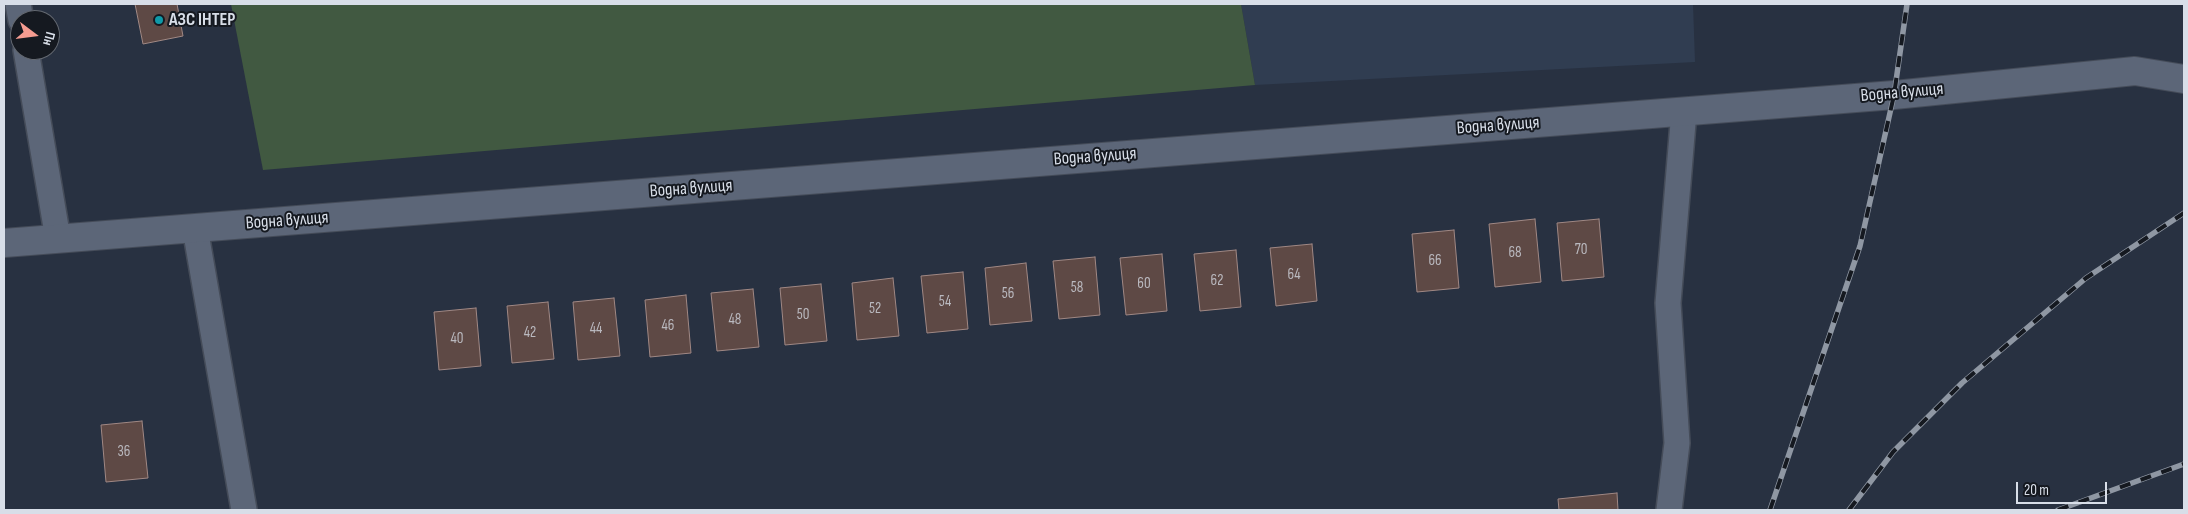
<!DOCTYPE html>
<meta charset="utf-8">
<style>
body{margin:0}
#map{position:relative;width:2188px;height:514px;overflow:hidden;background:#283141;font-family:"Sofia Sans Condensed",sans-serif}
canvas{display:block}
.frame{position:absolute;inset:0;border:5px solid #d8dee8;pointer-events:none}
.north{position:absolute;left:10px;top:10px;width:50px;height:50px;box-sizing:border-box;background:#151920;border:1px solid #636870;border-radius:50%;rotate:105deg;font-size:14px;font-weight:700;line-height:20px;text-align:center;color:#d8dee8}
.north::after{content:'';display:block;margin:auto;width:18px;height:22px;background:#f59c91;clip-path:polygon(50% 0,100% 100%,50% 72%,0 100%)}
.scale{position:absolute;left:2016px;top:482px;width:91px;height:22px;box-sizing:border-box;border:2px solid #d8dee8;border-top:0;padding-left:6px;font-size:15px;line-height:18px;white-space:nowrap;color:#d8dee8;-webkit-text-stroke:4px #151920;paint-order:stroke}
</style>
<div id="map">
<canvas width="2188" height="514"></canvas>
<div class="frame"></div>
<div class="north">Пн</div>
<div class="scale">20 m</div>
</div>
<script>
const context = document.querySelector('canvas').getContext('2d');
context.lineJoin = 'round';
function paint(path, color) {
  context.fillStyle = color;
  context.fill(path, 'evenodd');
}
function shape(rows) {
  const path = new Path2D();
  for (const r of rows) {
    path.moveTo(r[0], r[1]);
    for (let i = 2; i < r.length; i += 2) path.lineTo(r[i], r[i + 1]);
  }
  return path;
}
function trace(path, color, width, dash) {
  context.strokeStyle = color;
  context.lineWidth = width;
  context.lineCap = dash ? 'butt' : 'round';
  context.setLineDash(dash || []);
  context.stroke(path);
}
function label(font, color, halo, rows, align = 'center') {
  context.font = font + ' "Sofia Sans Condensed",sans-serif';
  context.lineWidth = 4;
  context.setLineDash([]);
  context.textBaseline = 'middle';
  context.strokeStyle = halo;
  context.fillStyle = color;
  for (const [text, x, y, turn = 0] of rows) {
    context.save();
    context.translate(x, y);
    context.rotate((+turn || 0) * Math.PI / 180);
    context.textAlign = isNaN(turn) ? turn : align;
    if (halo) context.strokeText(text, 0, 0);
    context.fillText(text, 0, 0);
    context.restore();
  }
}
const built = shape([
 [1241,4,1693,4,1695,62,1255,85]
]);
const green = shape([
 [231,4,1241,4,1255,85,263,170]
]);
const building = shape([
 [135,4,177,4,183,36,143,44,135,4],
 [1535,219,1541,282,1495,287,1489,224,1535,219],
 [1599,219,1604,277,1562,281,1557,223,1599,219],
 [1454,230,1459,288,1417,292,1412,234,1454,230],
 [1312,244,1317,301,1276,306,1270,248,1312,244],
 [1236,250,1241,307,1200,311,1194,254,1236,250],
 [1162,254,1167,311,1126,315,1120,258,1162,254],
 [1095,257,1100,315,1059,319,1053,261,1095,257],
 [1026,263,1032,321,990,325,985,268,1026,263],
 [963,272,968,329,927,333,921,276,963,272],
 [893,278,899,336,857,340,852,283,893,278],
 [821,284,827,341,785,345,780,288,821,284],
 [753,289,759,347,717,351,711,293,753,289],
 [686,295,691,353,650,357,645,300,686,295],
 [614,298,620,356,578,360,573,302,614,298],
 [548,302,554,359,512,363,507,306,548,302],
 [476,308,481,366,439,370,434,312,476,308],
 [142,421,148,478,106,482,101,425,142,421],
 [1617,493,1618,510,1559,510,1558,499,1617,493]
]);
const minor = shape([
 [18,4,21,20],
 [26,50,58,239],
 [195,228,244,510],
 [1669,510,1677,443,1668,303,1684,111]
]);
const tertiary = shape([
 [4,243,1894,95,2135,71,2184,79]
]);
const rail = shape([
 [1770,510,1860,246,1894,95,1907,4],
 [1849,510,1893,452,1962,383,2086,278,2184,213],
 [2058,510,2184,464]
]);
const markers = [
 [159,20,5,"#0f9aa8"]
];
const numberNames = [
 ["70",1581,250],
 ["68",1515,253],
 ["66",1435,261],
 ["64",1294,275],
 ["62",1217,281],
 ["60",1144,284],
 ["58",1077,288],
 ["56",1008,294],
 ["54",945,302],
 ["52",875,309],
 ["50",803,315],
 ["48",735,320],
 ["46",668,326],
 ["44",596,329],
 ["42",530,333],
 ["40",457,339],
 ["36",124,452]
];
const poiNames = [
 ["АЗС ІНТЕР",169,20]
];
const streetNames = [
 ["Водна вулиця",1902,93,-5],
 ["Водна вулиця",1498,126,-4],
 ["Водна вулиця",1095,157,-4],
 ["Водна вулиця",691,189,-4],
 ["Водна вулиця",287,221,-4]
];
paint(built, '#303d51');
paint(green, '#415941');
paint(building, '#5e4945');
trace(building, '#a08884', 1);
trace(minor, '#454c59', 28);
trace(tertiary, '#454c59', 30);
trace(minor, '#5c6678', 25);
trace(tertiary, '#5c6678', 28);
trace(rail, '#8f97a3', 5.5);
trace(rail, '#151920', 4, [11]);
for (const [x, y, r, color] of markers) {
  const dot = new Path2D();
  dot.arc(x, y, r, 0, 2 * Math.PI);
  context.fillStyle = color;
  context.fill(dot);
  trace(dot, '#151920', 2);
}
label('15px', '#bab9bf', null, numberNames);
label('bold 18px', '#d8dee8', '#151920', poiNames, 'left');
label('18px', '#d8dee8', '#151920', streetNames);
</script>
